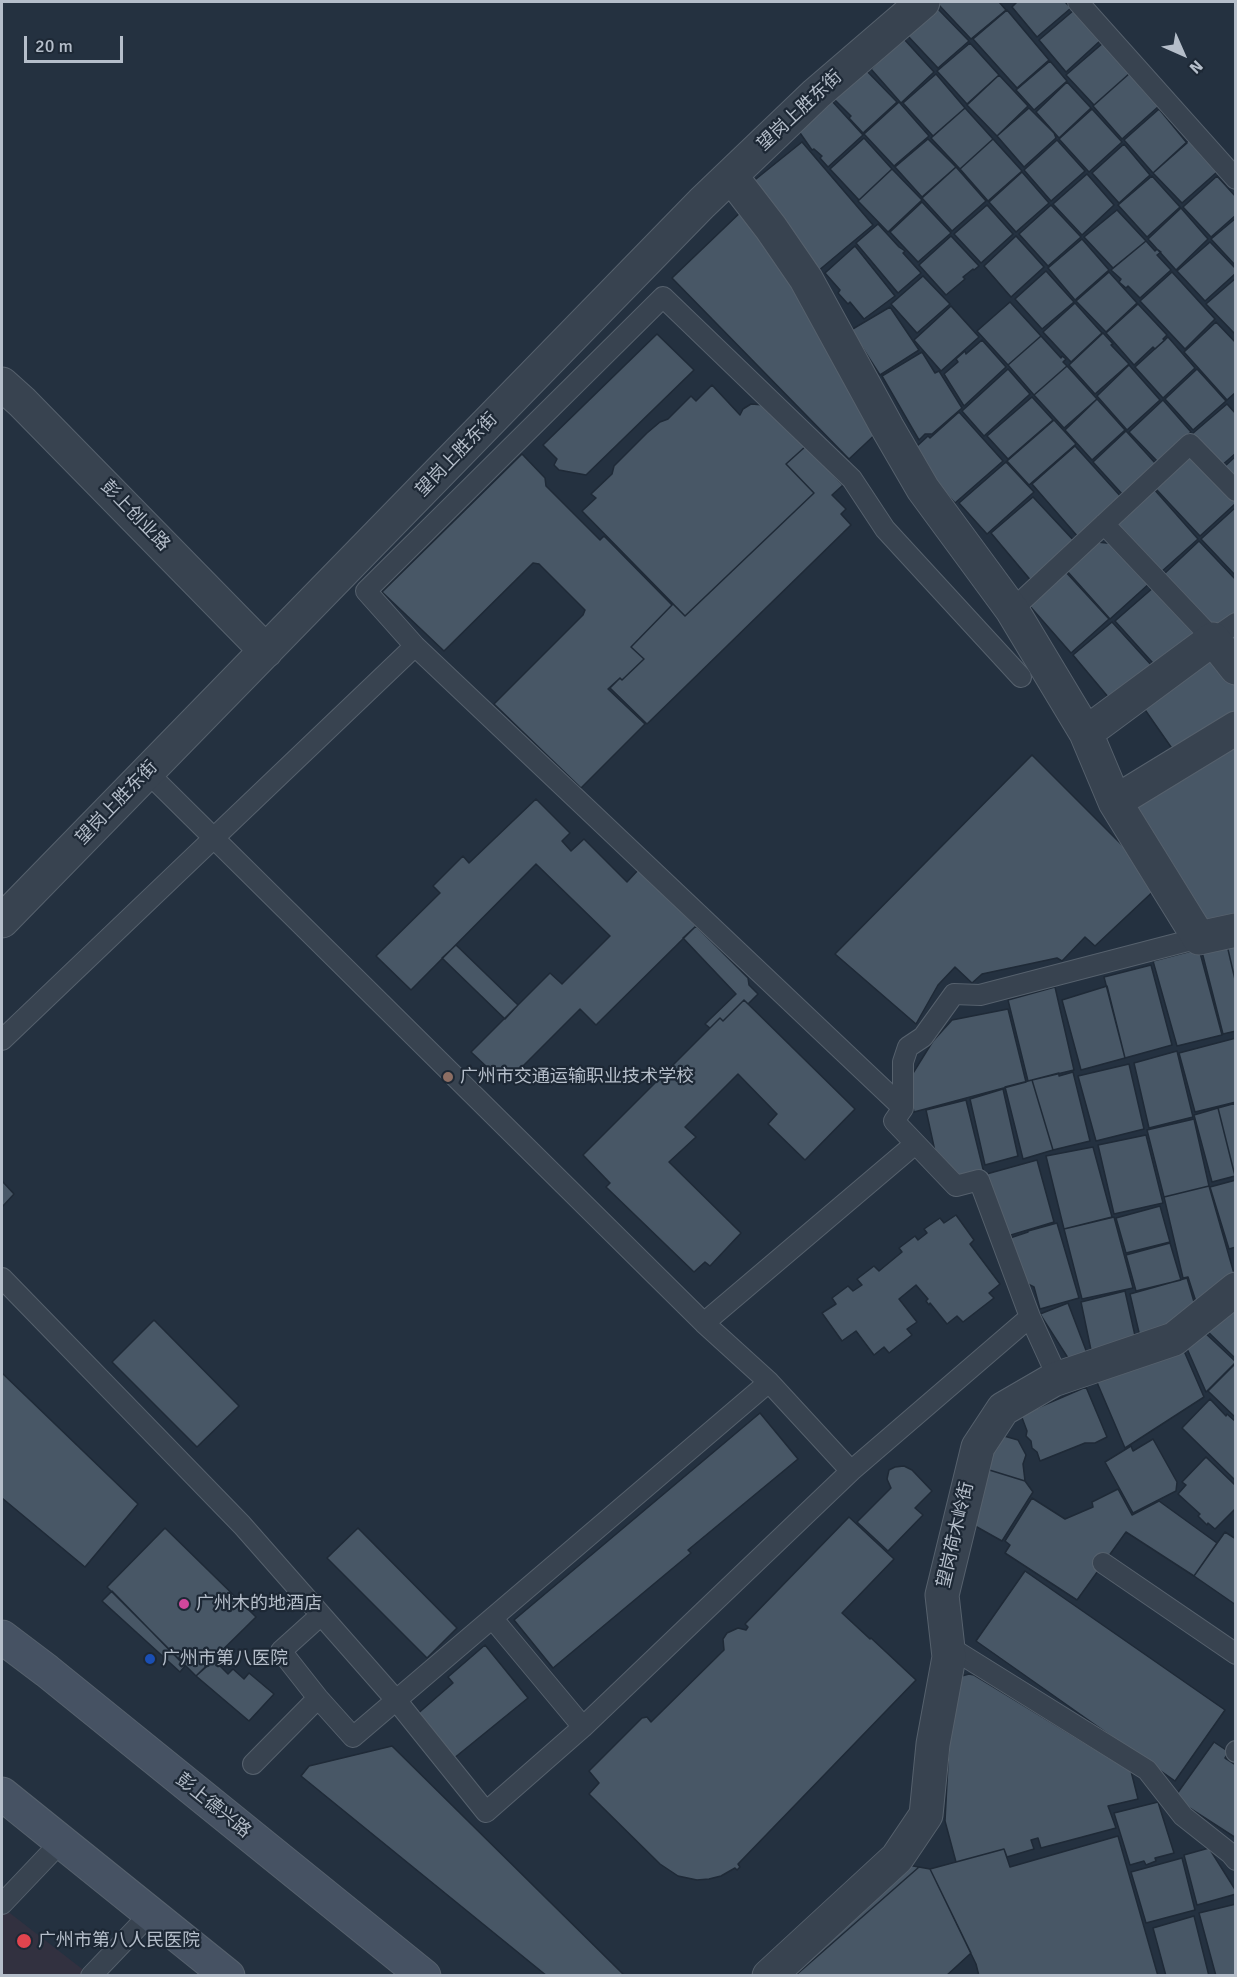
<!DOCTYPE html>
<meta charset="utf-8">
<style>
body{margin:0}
#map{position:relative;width:1237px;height:1977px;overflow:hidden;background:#243140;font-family:Signika,sans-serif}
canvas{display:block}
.frame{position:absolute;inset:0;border:3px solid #b5beca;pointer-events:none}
.north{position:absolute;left:1153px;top:24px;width:60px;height:60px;-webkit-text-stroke:4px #1d2835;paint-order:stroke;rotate:135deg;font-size:16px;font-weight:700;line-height:24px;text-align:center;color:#b5beca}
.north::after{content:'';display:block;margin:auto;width:21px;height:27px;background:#b5beca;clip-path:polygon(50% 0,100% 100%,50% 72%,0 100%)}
.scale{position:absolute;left:24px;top:36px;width:99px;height:27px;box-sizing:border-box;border:3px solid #b5beca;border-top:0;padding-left:8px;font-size:18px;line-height:21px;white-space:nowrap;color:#b5beca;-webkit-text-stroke:4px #1d2835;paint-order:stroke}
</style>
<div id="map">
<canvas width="1237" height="1977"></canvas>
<div class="frame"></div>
<div class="north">N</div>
<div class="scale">20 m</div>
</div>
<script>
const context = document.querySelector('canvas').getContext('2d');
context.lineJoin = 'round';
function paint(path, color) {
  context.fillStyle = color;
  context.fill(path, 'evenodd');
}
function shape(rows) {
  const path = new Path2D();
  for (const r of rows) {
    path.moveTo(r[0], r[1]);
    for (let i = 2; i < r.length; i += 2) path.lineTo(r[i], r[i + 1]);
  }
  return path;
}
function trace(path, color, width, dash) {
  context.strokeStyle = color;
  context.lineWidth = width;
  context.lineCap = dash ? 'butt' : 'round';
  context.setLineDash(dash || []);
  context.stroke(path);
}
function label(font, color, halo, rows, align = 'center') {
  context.font = font + ' Signika,"Noto Sans SC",sans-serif';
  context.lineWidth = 4.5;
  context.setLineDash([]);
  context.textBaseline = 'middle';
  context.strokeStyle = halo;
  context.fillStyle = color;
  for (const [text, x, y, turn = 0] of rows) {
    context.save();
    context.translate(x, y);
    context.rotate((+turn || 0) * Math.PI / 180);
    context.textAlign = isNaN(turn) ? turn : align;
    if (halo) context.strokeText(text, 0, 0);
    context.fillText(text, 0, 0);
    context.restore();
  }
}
const medical = shape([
 [2,1907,90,1975,2,1975]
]);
const building = shape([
 [941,2,999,2,1006,10,971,39,938,4,941,2],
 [1017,2,1065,2,1071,8,1037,37,1012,7,1017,2],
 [937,8,969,41,938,68,907,35,937,8],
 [1007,10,1049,60,1017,88,973,39,1007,10],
 [1074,10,1101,40,1066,72,1039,40,1074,10],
 [903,38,934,72,901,103,871,69,903,38],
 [970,43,999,75,967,104,937,71,970,43],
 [1103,43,1130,73,1094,105,1066,75,1103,43],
 [1050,61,1067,81,1034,110,1016,90,1050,61],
 [861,65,897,102,863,133,849,118,851,116,829,94,861,65],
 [1130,73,1159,106,1122,139,1093,106,1130,73],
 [936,74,965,108,933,136,903,103,936,74],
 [999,75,1028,106,997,136,967,105,999,75],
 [1067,82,1091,108,1059,138,1036,112,1067,82],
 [831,100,863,135,828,167,820,158,822,156,814,149,812,150,798,130,831,100],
 [899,102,929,136,894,166,864,134,899,102],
 [965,108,993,139,960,169,931,138,965,108],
 [1029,108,1054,133,1056,138,1024,167,997,136,1029,108],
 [1092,109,1122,142,1089,172,1059,139,1092,109],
 [1159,109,1187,143,1153,173,1124,140,1159,109],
 [864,138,892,169,859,200,830,169,864,138],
 [928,139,956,167,922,197,895,167,928,139],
 [993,139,1022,171,988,201,960,169,993,139],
 [1057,140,1085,171,1051,201,1024,170,1057,140],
 [1189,140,1217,172,1182,203,1153,173,1189,140],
 [802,142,873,225,818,271,751,183,802,142],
 [1124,144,1150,175,1119,203,1092,173,1124,144],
 [956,167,986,201,952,231,922,198,956,167],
 [892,169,922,200,888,232,858,201,892,169],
 [1022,172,1049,203,1016,232,989,202,1022,172],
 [1087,174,1114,205,1082,235,1053,204,1087,174],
 [1152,176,1180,207,1147,237,1118,205,1152,176],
 [1217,176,1236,197,1236,215,1211,237,1183,207,1217,176],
 [922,202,951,233,918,262,890,232,922,202],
 [987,205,1013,234,981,263,954,234,987,205],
 [1051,205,1081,237,1048,266,1019,234,1051,205],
 [745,208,881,429,849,459,672,278,745,208],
 [1181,208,1208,239,1176,270,1148,239,1181,208],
 [1117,210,1146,241,1113,268,1084,237,1117,210],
 [1236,218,1236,266,1211,239,1236,218],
 [878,224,899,247,905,251,903,253,921,273,898,293,856,243,878,224],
 [951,236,979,266,974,270,973,269,963,277,965,279,946,295,919,265,951,236],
 [1016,236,1044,267,1011,297,984,266,1016,236],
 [1082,239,1109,270,1075,300,1048,268,1082,239],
 [1146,241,1155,251,1157,249,1161,252,1157,255,1171,270,1140,298,1128,286,1126,288,1119,282,1121,279,1111,270,1146,241],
 [1210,242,1236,269,1236,273,1205,301,1177,271,1210,242],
 [855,246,895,296,864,319,850,302,848,304,838,293,840,290,825,273,855,246],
 [1046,271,1074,302,1042,329,1015,299,1046,271],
 [1109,272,1137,303,1106,332,1076,301,1109,272],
 [1172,272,1215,319,1185,349,1140,301,1172,272],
 [923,276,950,304,917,333,891,304,923,276],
 [1236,278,1236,334,1235,334,1206,304,1236,278],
 [1010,302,1041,336,1008,365,977,331,1010,302],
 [1075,303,1102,333,1071,362,1043,332,1075,303],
 [1138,304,1167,335,1163,339,1165,340,1155,349,1153,347,1134,365,1106,333,1138,304],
 [951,306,979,337,941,371,914,340,951,306],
 [890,307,919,350,880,375,851,330,890,307],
 [1216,322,1236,343,1236,392,1227,400,1184,352,1216,322],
 [1103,333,1113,344,1111,345,1129,364,1095,394,1069,365,1103,333],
 [657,334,694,370,586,475,559,470,554,465,557,459,543,445,657,334],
 [1041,336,1061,358,1062,356,1066,359,1063,362,1067,366,1034,395,1008,365,1041,336],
 [1168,337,1195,368,1163,398,1135,367,1168,337],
 [982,340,1006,367,964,406,944,374,958,362,956,359,965,351,966,354,982,340],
 [922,352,935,373,939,371,962,408,932,434,925,434,919,440,882,376,922,352],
 [1129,365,1160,400,1127,430,1097,396,1129,365],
 [1067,366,1097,399,1064,428,1034,395,1067,366],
 [1008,369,1030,394,984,436,962,411,1008,369],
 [1197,369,1226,401,1193,430,1165,399,1197,369],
 [712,385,740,415,743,409,751,404,764,405,806,446,786,464,814,493,685,616,582,511,596,498,591,494,612,474,614,466,647,433,660,422,668,419,691,396,696,401,712,385],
 [1032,397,1053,420,1008,459,987,436,1032,397],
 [1097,399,1125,430,1092,460,1065,430,1097,399],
 [1163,400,1191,432,1159,463,1129,432,1163,400],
 [1227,404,1236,414,1236,453,1221,466,1192,434,1227,404],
 [959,412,1003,461,955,503,910,455,916,447,928,436,930,438,959,412],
 [1054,420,1076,444,1029,485,1007,461,1054,420],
 [1126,431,1156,464,1123,495,1093,462,1126,431],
 [806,446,843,485,832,495,846,509,841,514,851,525,647,724,610,688,620,678,622,680,644,659,631,647,673,604,685,616,814,493,786,464,806,446],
 [1075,446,1123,499,1079,538,1032,484,1075,446],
 [522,454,545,478,546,486,600,540,604,536,672,605,631,647,644,659,622,680,620,678,608,689,645,724,581,788,494,704,583,615,585,610,539,564,533,563,444,651,382,592,522,454],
 [1193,454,1236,499,1236,503,1200,536,1156,489,1193,454],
 [1236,456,1236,481,1223,468,1236,456],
 [1006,462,1034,492,987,534,959,503,1006,462],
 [1153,488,1198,539,1161,572,1115,522,1153,488],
 [1033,497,1076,543,1033,583,991,533,1033,497],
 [1236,507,1236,576,1201,539,1236,507],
 [1199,541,1236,580,1236,618,1214,631,1163,575,1199,541],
 [1097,542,1116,544,1151,582,1110,619,1067,571,1097,542],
 [1064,570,1109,619,1071,653,1028,604,1064,570],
 [1154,587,1200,638,1161,672,1115,621,1154,587],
 [1112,622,1153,667,1114,704,1073,655,1112,622],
 [1215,652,1236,681,1236,718,1178,757,1141,704,1215,652],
 [1236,743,1236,923,1199,929,1125,812,1236,743],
 [1032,755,1161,884,1095,946,1085,937,1062,961,1057,958,982,974,972,983,955,967,938,985,916,1024,835,954,1032,755],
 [536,799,570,833,562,841,571,851,584,839,627,882,639,869,696,926,596,1025,580,1009,505,1084,471,1052,550,973,562,984,610,936,536,864,411,990,376,956,440,893,433,886,463,856,469,863,536,799],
 [696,926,748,978,749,985,758,994,748,1004,744,1000,723,1021,720,1018,710,1028,705,1024,736,994,683,938,696,926],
 [1236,940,1236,984,1227,945,1236,940],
 [456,945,518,1005,505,1019,442,958,456,945],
 [1227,945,1236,984,1236,1031,1223,1034,1202,952,1227,945],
 [1199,949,1222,1035,1177,1046,1153,961,1199,949],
 [1151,965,1172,1045,1125,1058,1104,977,1151,965],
 [1107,986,1125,1058,1081,1070,1062,1000,1107,986],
 [1055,987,1074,1070,1028,1081,1008,1000,1055,987],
 [744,1000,855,1109,805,1160,768,1124,777,1114,738,1074,685,1127,696,1137,669,1162,741,1233,710,1266,705,1262,694,1272,606,1187,610,1183,583,1155,720,1018,723,1021,744,1000],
 [1008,1009,1026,1082,914,1112,908,1088,910,1078,933,1041,952,1020,1008,1009],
 [1236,1038,1236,1102,1195,1112,1179,1053,1236,1038],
 [1177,1051,1193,1117,1149,1128,1134,1063,1177,1051],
 [1129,1064,1144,1129,1096,1141,1078,1076,1129,1064],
 [1073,1072,1090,1141,1053,1150,1032,1080,1059,1073,1059,1076,1073,1072],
 [1032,1080,1053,1150,1023,1159,1005,1087,1032,1080],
 [1003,1089,1018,1156,985,1165,970,1099,1003,1089],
 [966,1100,984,1173,948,1177,938,1165,926,1110,966,1100],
 [1236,1103,1236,1176,1235,1176,1218,1108,1236,1103],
 [1218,1108,1235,1176,1212,1182,1194,1115,1218,1108],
 [1194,1119,1209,1186,1164,1197,1147,1130,1194,1119],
 [1146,1135,1163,1203,1114,1214,1098,1145,1146,1135],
 [1093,1147,1112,1217,1064,1229,1046,1156,1093,1147],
 [1037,1160,1054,1222,1001,1238,983,1175,1037,1160],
 [1236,1180,1236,1247,1229,1249,1210,1187,1236,1180],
 [2,1181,14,1194,2,1207,2,1181],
 [1209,1186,1235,1277,1198,1308,1188,1277,1183,1278,1164,1197,1209,1186],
 [1160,1206,1170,1242,1126,1253,1116,1218,1160,1206],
 [956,1215,974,1240,970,1244,1000,1284,989,1293,994,1298,963,1322,957,1316,947,1324,930,1303,929,1305,926,1301,928,1299,916,1285,899,1299,917,1322,907,1329,912,1335,889,1353,884,1347,874,1355,856,1331,842,1341,822,1313,836,1304,832,1298,848,1286,853,1291,862,1285,857,1279,874,1266,879,1271,902,1252,899,1248,915,1236,918,1240,927,1233,924,1229,940,1218,944,1223,956,1215],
 [1114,1217,1133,1288,1082,1299,1064,1229,1114,1217],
 [1057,1223,1079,1298,1040,1309,1034,1287,1026,1283,1010,1238,1028,1232,1028,1231,1057,1223],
 [1170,1243,1181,1280,1136,1291,1126,1255,1170,1243],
 [1187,1278,1197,1312,1141,1341,1130,1294,1187,1278],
 [1125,1291,1136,1340,1091,1350,1081,1302,1125,1291],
 [1236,1300,1236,1359,1204,1328,1236,1300],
 [1068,1303,1087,1353,1068,1358,1040,1314,1068,1303],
 [154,1320,239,1406,197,1447,112,1362,154,1320],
 [1202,1330,1236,1362,1206,1392,1185,1344,1202,1330],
 [1181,1344,1204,1397,1125,1448,1096,1380,1181,1344],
 [1236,1363,1236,1418,1208,1391,1236,1363],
 [2,1373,138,1504,85,1567,2,1498,2,1373],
 [1086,1387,1107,1437,1095,1443,1085,1443,1040,1461,1037,1452,1032,1448,1031,1441,1026,1436,1027,1431,1021,1415,1086,1387],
 [1210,1399,1226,1416,1227,1414,1236,1422,1236,1481,1182,1428,1210,1399],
 [760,1413,798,1459,688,1550,691,1553,553,1668,514,1620,760,1413],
 [997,1434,1018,1440,1026,1455,1023,1464,1025,1481,986,1469,997,1434],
 [1153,1439,1177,1482,1176,1491,1133,1513,1105,1462,1131,1446,1133,1451,1153,1439],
 [1206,1457,1236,1486,1236,1508,1215,1529,1208,1523,1207,1525,1198,1516,1200,1514,1178,1494,1186,1485,1182,1482,1206,1457],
 [904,1466,912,1470,932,1491,915,1508,923,1515,888,1551,857,1522,891,1488,887,1479,889,1470,895,1467,904,1466],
 [986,1469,1025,1481,1033,1492,1002,1541,968,1522,986,1469],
 [1118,1489,1132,1515,1159,1501,1217,1543,1194,1576,1126,1532,1077,1600,1005,1553,1010,1545,1005,1541,1032,1498,1065,1519,1093,1507,1092,1502,1118,1489],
 [849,1517,894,1559,842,1613,870,1639,871,1638,916,1680,738,1864,740,1867,737,1870,735,1868,721,1876,709,1879,697,1880,678,1876,660,1864,589,1794,599,1783,589,1771,642,1718,647,1717,651,1722,724,1650,723,1639,727,1633,738,1628,746,1630,748,1627,745,1624,849,1517],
 [165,1528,256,1617,196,1676,107,1587,165,1528],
 [358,1528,457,1628,427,1658,327,1558,358,1528],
 [1225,1532,1236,1539,1236,1605,1194,1576,1225,1532],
 [1025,1571,1225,1710,1175,1781,976,1641,1025,1571],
 [112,1591,185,1666,180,1672,102,1601,112,1591],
 [485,1645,528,1698,453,1759,415,1716,453,1683,448,1677,485,1645],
 [214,1660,228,1674,233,1669,244,1679,249,1673,274,1694,249,1721,196,1676,214,1660],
 [969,1674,974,1675,1131,1771,1138,1799,1108,1806,1116,1828,1041,1848,1038,1838,1031,1840,1034,1849,1007,1857,1004,1849,956,1862,945,1821,952,1686,958,1677,969,1674],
 [1214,1742,1229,1752,1225,1758,1236,1765,1236,1838,1174,1798,1214,1742],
 [392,1746,625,1976,547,1976,301,1776,309,1766,392,1746],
 [1158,1802,1174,1853,1155,1858,1156,1861,1146,1865,1144,1861,1130,1865,1114,1813,1158,1802],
 [1118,1836,1158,1976,979,1976,976,1964,930,1869,1004,1849,1010,1867,1118,1836],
 [1209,1848,1236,1891,1236,1894,1197,1905,1184,1855,1209,1848],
 [1182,1858,1195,1910,1146,1923,1131,1872,1182,1858],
 [907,1865,919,1867,795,1976,785,1976,907,1865],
 [919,1867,930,1869,971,1953,946,1976,795,1976,919,1867],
 [1236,1904,1236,1976,1216,1976,1199,1913,1236,1904],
 [1194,1916,1209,1976,1166,1976,1153,1928,1194,1916]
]);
const lane = shape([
 [1078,2,1236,179],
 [1104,524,1213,639,1236,623],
 [1012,610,1190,444,1236,491],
 [147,772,704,1323],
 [2,1040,415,646],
 [903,1108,415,646,366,591,663,297,852,479,885,529,1021,677],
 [2,1278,242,1525,396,1700,486,1812,583,1727,851,1471,1030,1317],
 [1058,1378,1030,1317,979,1180,956,1186,894,1121,903,1108,903,1062,908,1047,923,1037,954,994,980,995,1199,938],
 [769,1382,851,1471],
 [1103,1563,1236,1654],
 [321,1615,281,1651,318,1698,353,1737,769,1382,704,1323,915,1144],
 [493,1619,583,1727],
 [948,1646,1147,1770,1183,1816,1231,1854,1236,1860],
 [1236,1751,1236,1752],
 [253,1764,318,1698],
 [2,1904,60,1843],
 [91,1976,151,1913]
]);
const street = shape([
 [731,176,771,228,806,279,887,427,923,489,1012,610,1086,733],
 [2,384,22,402,266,651],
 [1236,668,1213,639,1086,733,1115,802,1199,938,1236,930],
 [1115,802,1236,728],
 [2,921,702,203,816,94,923,2],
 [769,1976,897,1858,926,1815,933,1744,949,1657,942,1595,978,1447,1003,1409,1053,1380,1174,1339,1236,1289]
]);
const secondary = shape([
 [2,1637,47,1671,424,1976],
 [2,1794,228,1976]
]);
const markers = [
 [448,1077,6,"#8d6e63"],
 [184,1604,6,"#d1479c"],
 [150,1659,6,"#1a4fb4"],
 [24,1941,8,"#e0444e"]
];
const streetNames = [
 ["望岗上胜东街",800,111,-43],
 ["望岗上胜东街",457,455,-46],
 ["彭上创业路",135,516,46],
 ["望岗上胜东街",117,803,-46],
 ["望岗荷木岭街",956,1535,-77],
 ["彭上德兴路",213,1806,39]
];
const poiNames = [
 ["广州市交通运输职业技术学校",460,1077],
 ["广州木的地酒店",196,1604],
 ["广州市第八医院",162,1659],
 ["广州市第八人民医院",38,1941]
];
paint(medical, '#323140');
paint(building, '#485766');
trace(building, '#1f2a37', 1.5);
trace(lane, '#56616d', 22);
trace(street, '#56616d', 35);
trace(secondary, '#56616d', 35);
trace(lane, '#384350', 20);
trace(street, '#384350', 33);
trace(secondary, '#465263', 33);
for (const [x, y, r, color] of markers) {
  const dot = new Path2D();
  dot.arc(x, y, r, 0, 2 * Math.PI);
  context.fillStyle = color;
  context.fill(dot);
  trace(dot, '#1d2835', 2);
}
label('18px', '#b5beca', '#1d2835', streetNames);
label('18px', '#b5beca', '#1d2835', poiNames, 'left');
</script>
